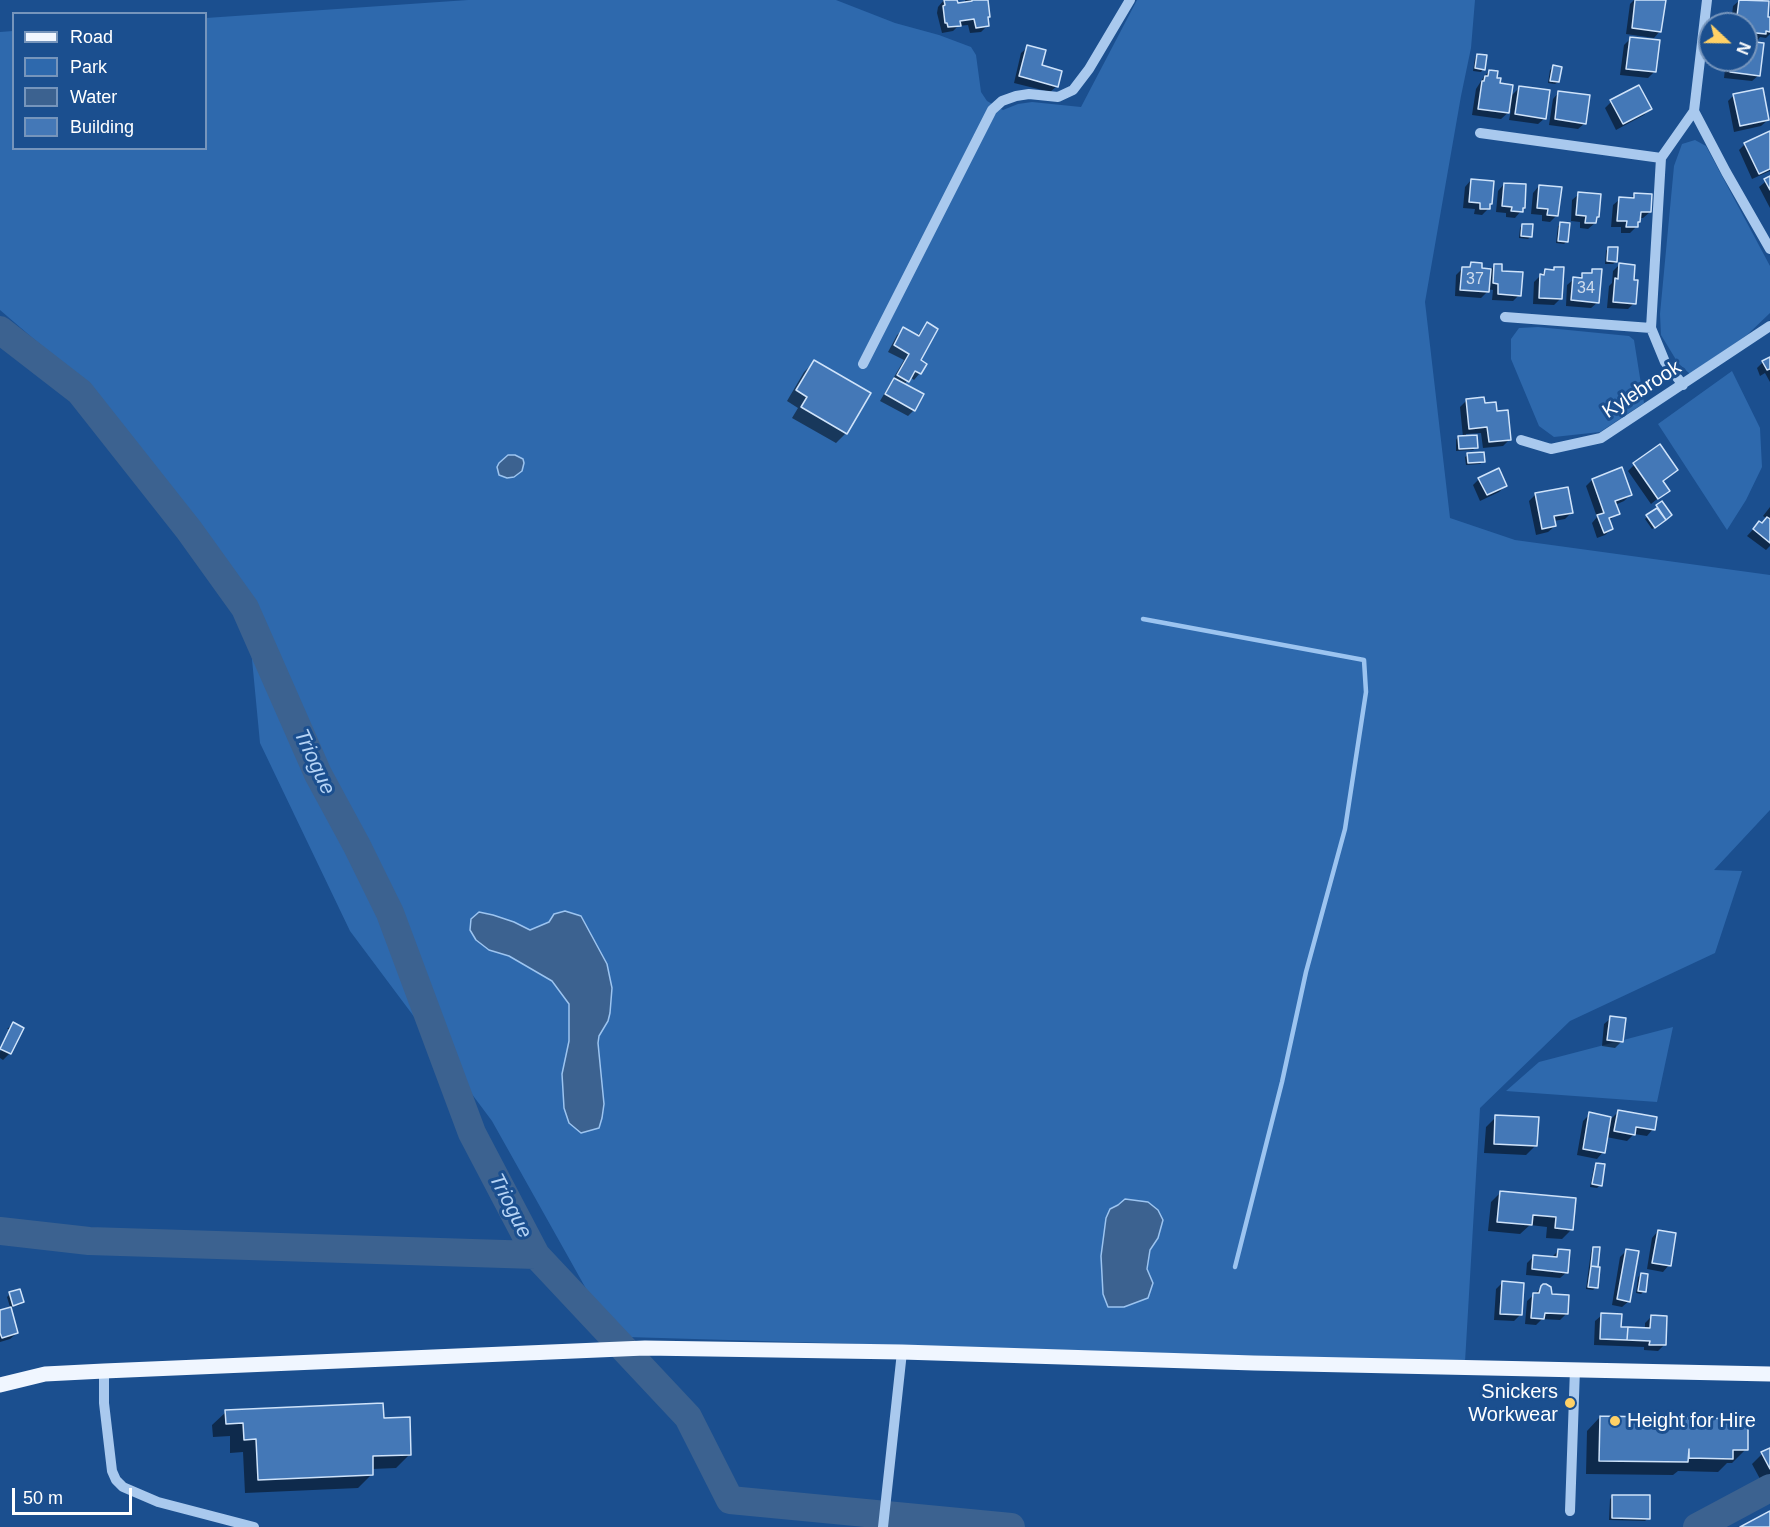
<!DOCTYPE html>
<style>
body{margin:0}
#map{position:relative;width:1770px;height:1527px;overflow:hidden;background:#1b4f8f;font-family:Helvetica,sans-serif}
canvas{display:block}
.legend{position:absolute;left:12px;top:12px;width:195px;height:138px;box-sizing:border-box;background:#1b4f8f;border:2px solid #7695bc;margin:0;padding:8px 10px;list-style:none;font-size:18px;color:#fff}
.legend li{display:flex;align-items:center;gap:12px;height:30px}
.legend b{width:30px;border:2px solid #7695bc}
.north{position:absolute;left:1698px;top:12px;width:60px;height:60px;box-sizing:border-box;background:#1b4f8f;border:2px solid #7695bc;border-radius:50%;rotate:112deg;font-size:16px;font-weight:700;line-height:24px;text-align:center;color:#fff}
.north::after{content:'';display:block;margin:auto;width:21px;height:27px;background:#ffd166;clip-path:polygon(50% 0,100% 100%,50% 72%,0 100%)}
.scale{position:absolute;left:12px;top:1488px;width:120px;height:27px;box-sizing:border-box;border:3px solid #fff;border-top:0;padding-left:8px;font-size:18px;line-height:21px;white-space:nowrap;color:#fff;-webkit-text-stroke:4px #1b4f8f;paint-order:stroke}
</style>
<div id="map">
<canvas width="1770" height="1527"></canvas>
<ul class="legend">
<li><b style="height:8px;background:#f0f6ff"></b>Road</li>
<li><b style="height:16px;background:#2e69ad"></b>Park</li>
<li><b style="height:16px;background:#3c6290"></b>Water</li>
<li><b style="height:16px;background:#4478b7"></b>Building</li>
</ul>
<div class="north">N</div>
<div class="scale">50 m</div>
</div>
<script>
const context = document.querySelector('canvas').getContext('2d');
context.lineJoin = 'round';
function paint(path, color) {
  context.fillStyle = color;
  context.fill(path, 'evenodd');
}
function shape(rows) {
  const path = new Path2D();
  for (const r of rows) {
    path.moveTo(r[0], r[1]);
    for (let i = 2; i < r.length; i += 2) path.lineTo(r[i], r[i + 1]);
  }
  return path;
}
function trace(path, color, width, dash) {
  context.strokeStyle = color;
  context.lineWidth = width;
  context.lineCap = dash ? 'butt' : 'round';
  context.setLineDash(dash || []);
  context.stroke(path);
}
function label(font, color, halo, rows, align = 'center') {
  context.font = font + ' Helvetica,sans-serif';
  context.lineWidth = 6;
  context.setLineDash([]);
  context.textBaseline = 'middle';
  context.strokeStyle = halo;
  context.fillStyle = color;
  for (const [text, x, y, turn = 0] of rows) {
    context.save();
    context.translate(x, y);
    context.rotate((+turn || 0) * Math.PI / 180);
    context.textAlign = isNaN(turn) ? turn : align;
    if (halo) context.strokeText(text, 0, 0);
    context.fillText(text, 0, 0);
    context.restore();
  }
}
const green = shape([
 [468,0,836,0,895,23,939,35,971,47,976,55,981,92,987,101,1003,110,1018,104,1032,102,1081,107,1137,0,1475,0,1471,48,1461,96,1425,302,1450,518,1515,540,1770,575,1770,810,1714,870,1742,871,1715,953,1570,1021,1480,1108,1465,1362,627,1337,612,1335,492,1121,350,931,260,743,247,607,85,383,0,310,0,32,13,31,14,148,206,148,206,18],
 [1695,140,1706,146,1770,266,1770,313,1747,335,1690,374,1678,363,1661,335,1660,314,1674,166,1682,144],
 [1538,327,1629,336,1634,340,1644,403,1600,432,1554,437,1539,426,1511,359,1511,339,1519,328],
 [1732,371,1760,428,1762,467,1746,500,1727,530,1658,424],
 [1673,1027,1657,1102,1506,1091,1539,1062]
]);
const water = shape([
 [508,455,515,455,523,459,524,463,522,471,514,477,507,478,499,475,497,467,499,463,508,455],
 [565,911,581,916,607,964,612,988,610,1013,608,1021,599,1036,598,1043,604,1104,602,1118,599,1128,581,1133,569,1123,564,1108,562,1074,569,1041,569,1004,552,981,509,956,489,950,476,940,470,930,471,919,479,912,493,915,514,922,530,930,549,922,554,914,565,911],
 [1125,1199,1148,1202,1158,1210,1163,1220,1158,1238,1150,1250,1147,1269,1153,1283,1148,1298,1124,1307,1108,1307,1103,1294,1101,1256,1106,1218,1110,1209,1118,1205,1125,1199]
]);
const shadow = shape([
 [944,0,956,0,956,5,966,4,965,0,985,0,989,16,987,18,988,25,981,32,970,33,968,25,958,26,953,31,942,33,937,13,938,7],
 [1634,0,1655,0,1660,31,1654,38,1626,34,1630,4],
 [1740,0,1768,3,1766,18,1770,19,1770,34,1766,38,1760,37,1758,40,1746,39,1746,24,1731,24,1733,6],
 [1631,38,1654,72,1648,78,1620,75,1624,45],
 [1746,43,1759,75,1752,81,1724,78,1726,60,1746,60],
 [1028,47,1040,66,1057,86,1050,92,1014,83,1021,53],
 [1477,55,1483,69,1481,72,1473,71,1475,58],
 [1553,67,1558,82,1555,84,1548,83,1550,70],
 [1489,71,1510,97,1519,88,1545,118,1538,124,1509,120,1511,110,1501,119,1472,115,1476,89,1483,78],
 [1559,92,1585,123,1578,129,1549,125,1553,99],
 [1734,95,1768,120,1761,126,1734,132,1728,101],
 [1611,102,1650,108,1644,115,1616,130,1605,108],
 [1770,132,1770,171,1752,179,1739,150,1745,144],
 [1770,178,1770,208,1759,187],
 [1471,180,1488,209,1482,215,1474,214,1475,209,1463,208,1465,187],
 [1504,184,1521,211,1515,218,1506,217,1506,213,1496,212,1498,191],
 [1539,186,1557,215,1550,222,1542,221,1542,215,1531,214,1533,193],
 [1579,194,1598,216,1595,219,1595,223,1588,229,1580,228,1580,222,1571,221,1572,200],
 [1635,194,1650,212,1643,218,1639,218,1636,227,1630,233,1621,233,1621,227,1611,227,1613,205,1620,199,1629,200],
 [1561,224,1567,241,1564,244,1556,243,1558,226],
 [1522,225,1531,236,1528,239,1519,238,1520,228],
 [1608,248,1616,262,1613,264,1605,264,1606,251],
 [1471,264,1480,270,1490,270,1495,265,1519,295,1513,301,1492,300,1493,290,1487,289,1487,292,1481,298,1455,296,1456,275,1463,268,1467,269],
 [1619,265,1634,303,1628,309,1607,308,1609,286,1612,283,1613,271],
 [1555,268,1560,299,1554,305,1533,304,1534,282,1545,271,1552,271],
 [1593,270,1598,302,1591,308,1566,306,1567,285,1574,279,1578,279,1583,274,1589,275],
 [927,324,919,361,920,373,914,380,910,377,904,385,914,410,908,416,880,401,904,360,888,352,897,335,904,329,917,336],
 [1770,358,1770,382,1765,373,1760,376,1757,368,1763,362],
 [814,362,846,433,836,443,792,418,798,408,787,401,804,372],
 [1467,400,1484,405,1496,413,1509,440,1503,446,1483,448,1481,433,1466,434,1466,437,1476,447,1473,450,1456,451,1456,440,1458,437,1463,437,1460,407],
 [1468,455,1483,461,1480,464,1466,465,1465,457],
 [1634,465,1676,470,1662,482,1668,490,1651,504,1628,471],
 [1479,479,1506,485,1499,492,1480,501,1473,485],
 [1592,480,1630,495,1624,501,1615,505,1618,513,1609,521,1612,529,1605,535,1597,538,1592,523,1597,517,1586,486],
 [1536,494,1572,512,1565,519,1554,521,1555,526,1548,532,1536,535,1529,501],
 [1661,503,1667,518,1652,529,1645,519],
 [1770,507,1770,546,1766,550,1747,536,1759,523,1761,524,1766,518,1763,516],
 [1611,1018,1622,1041,1615,1048,1602,1046,1604,1024],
 [13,1024,10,1053,3,1060,0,1058,0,1052,11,1029,7,1029],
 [1618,1112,1653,1129,1647,1136,1634,1134,1627,1141,1606,1137,1603,1152,1597,1159,1577,1155,1583,1121,1590,1114,1612,1118],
 [1496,1117,1536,1145,1526,1155,1484,1153,1486,1127],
 [1596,1164,1600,1185,1597,1188,1590,1187,1594,1167],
 [1501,1192,1575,1199,1572,1229,1562,1239,1546,1238,1547,1227,1530,1225,1520,1234,1488,1231,1491,1202],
 [1658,1231,1669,1265,1663,1272,1647,1269,1652,1238],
 [1593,1248,1596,1287,1593,1290,1586,1289,1591,1251],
 [1558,1251,1567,1272,1560,1278,1526,1275,1527,1263,1534,1256,1551,1258],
 [1626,1251,1629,1301,1622,1307,1612,1305,1620,1257],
 [1641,1274,1644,1291,1641,1294,1636,1293,1638,1277],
 [1502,1283,1520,1315,1514,1321,1494,1320,1496,1289],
 [1542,1287,1566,1314,1560,1320,1542,1319,1536,1325,1525,1324,1527,1301],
 [10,1294,22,1302,20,1305,10,1307,7,1297],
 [0,1312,17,1333,10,1339,0,1342],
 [1602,1315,1620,1328,1645,1330,1645,1323,1651,1317,1664,1345,1658,1351,1644,1350,1644,1347,1594,1345,1595,1321],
 [226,1412,382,1420,410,1454,396,1468,372,1469,372,1474,358,1488,245,1493,243,1452,230,1453,230,1436,213,1437,212,1425],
 [1600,1417,1746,1449,1732,1463,1727,1463,1718,1472,1678,1471,1673,1475,1586,1474,1587,1431],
 [1770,1449,1770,1488,1766,1490,1752,1464,1762,1454],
 [1613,1496,1648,1518,1645,1521,1609,1520,1610,1499]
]);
const stream = shape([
 [1143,619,1364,660,1366,692,1345,829,1306,972,1282,1082,1235,1267]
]);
const river = shape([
 [0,330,80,392,189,530,245,608,318,774,357,846,390,913,472,1133,536,1255,688,1417,730,1500,1011,1527],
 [0,1231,89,1241,536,1255],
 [1697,1527,1770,1488]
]);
const building = shape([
 [944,0,957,0,958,3,972,1,972,0,988,0,990,17,988,17,989,26,976,28,974,19,960,21,961,26,948,27,947,23,945,23,943,6,945,5,944,0],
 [1635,0,1666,0,1661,32,1632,28,1635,0],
 [1739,0,1769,1,1768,17,1770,17,1770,32,1766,31,1766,34,1746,32,1746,24,1736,24,1739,0],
 [1630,37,1660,40,1656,72,1626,69,1630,37],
 [1746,41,1764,43,1760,76,1730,72,1731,60,1746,60,1746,41],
 [1027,45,1046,50,1042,65,1062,71,1058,87,1019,76,1027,45],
 [1477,54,1487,55,1485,70,1475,68,1477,54],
 [1553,65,1562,67,1559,82,1550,81,1553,65],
 [1489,70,1498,71,1497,78,1501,78,1500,83,1513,85,1509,113,1478,109,1482,81,1484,81,1485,76,1488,76,1489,70],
 [1639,85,1652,109,1623,124,1610,100,1639,85],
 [1519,86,1550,90,1546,119,1515,114,1519,86],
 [1763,88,1769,120,1740,126,1733,94,1763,88],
 [1558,91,1590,95,1586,124,1555,119,1558,91],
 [1770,131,1770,169,1759,174,1744,143,1770,131],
 [1770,176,1770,190,1764,179,1770,176],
 [1471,179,1494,181,1492,204,1490,204,1490,209,1480,209,1480,203,1469,202,1471,179],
 [1504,183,1526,184,1525,208,1523,208,1523,212,1511,211,1512,207,1502,206,1504,183],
 [1539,185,1562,187,1558,216,1547,215,1548,209,1537,208,1539,185],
 [1578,192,1601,194,1599,217,1597,217,1596,223,1585,223,1586,216,1576,215,1578,192],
 [1634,193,1652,194,1651,212,1641,212,1640,222,1638,222,1638,227,1626,227,1627,221,1617,221,1619,197,1634,198,1634,193],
 [1560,222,1570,223,1568,242,1558,241,1560,222],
 [1522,224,1533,224,1532,237,1521,236,1522,224],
 [1608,247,1618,247,1617,262,1607,261,1608,247],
 [1471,262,1482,263,1482,268,1491,269,1489,292,1460,290,1462,267,1470,267,1471,262],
 [1619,263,1635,265,1634,280,1638,280,1636,304,1613,302,1615,278,1618,279,1619,263],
 [1494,264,1502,264,1502,271,1523,272,1521,296,1498,294,1498,284,1493,283,1494,264],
 [1554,267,1564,267,1562,299,1539,298,1540,274,1544,275,1545,269,1554,270,1554,267],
 [1592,269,1602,269,1599,303,1571,300,1573,277,1582,278,1582,273,1592,273,1592,269],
 [927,322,938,329,921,360,927,364,921,374,915,371,909,382,897,375,909,354,894,345,903,327,919,336,927,322],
 [1770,357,1770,369,1767,370,1762,361,1770,357],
 [814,360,871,393,847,434,801,407,807,397,796,390,814,360],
 [894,378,924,394,915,411,885,394,894,378],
 [1484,397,1485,403,1496,402,1497,411,1508,410,1511,440,1489,442,1487,427,1469,429,1466,399,1484,397],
 [1477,435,1478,448,1459,449,1458,436,1477,435],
 [1660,444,1678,470,1663,481,1670,491,1658,499,1633,463,1660,444],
 [1484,452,1485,462,1468,463,1467,453,1484,452],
 [1622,467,1632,495,1615,501,1620,514,1609,518,1613,529,1604,533,1597,515,1604,513,1592,479,1622,467],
 [1499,468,1507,486,1487,495,1478,478,1499,468],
 [1568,487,1573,513,1554,516,1556,526,1542,529,1535,493,1568,487],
 [1662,501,1672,515,1666,520,1656,505,1662,501],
 [1657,508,1666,520,1655,528,1646,515,1657,508],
 [1767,517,1770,519,1770,543,1753,529,1759,521,1762,523,1767,517],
 [1610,1016,1626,1018,1623,1042,1607,1040,1610,1016],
 [13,1022,24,1028,11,1054,0,1049,13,1022],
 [1618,1110,1657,1117,1655,1130,1636,1127,1635,1135,1614,1131,1618,1110],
 [1589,1112,1611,1117,1605,1153,1583,1149,1589,1112],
 [1495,1115,1539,1117,1537,1146,1494,1144,1495,1115],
 [1596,1163,1605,1164,1602,1186,1592,1184,1596,1163],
 [1500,1191,1576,1198,1573,1230,1555,1228,1556,1217,1533,1215,1532,1225,1497,1222,1500,1191],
 [1658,1230,1676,1233,1671,1266,1652,1263,1658,1230],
 [1593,1247,1600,1247,1598,1267,1591,1266,1593,1247],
 [1558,1249,1570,1250,1568,1273,1532,1269,1533,1255,1557,1257,1558,1249],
 [1626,1249,1639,1251,1630,1302,1617,1299,1626,1249],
 [1591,1266,1600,1267,1598,1288,1588,1287,1591,1266],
 [1641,1273,1648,1274,1646,1292,1638,1291,1641,1273],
 [1502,1281,1524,1283,1522,1315,1500,1314,1502,1281],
 [1543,1284,1546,1284,1551,1287,1552,1294,1569,1295,1568,1314,1545,1313,1544,1319,1531,1318,1533,1293,1539,1293,1541,1286,1543,1284],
 [20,1289,24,1302,13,1306,9,1292,20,1289],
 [11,1307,18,1333,2,1338,0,1333,0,1310,11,1307],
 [1601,1313,1622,1314,1621,1327,1628,1327,1627,1340,1600,1339,1601,1313],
 [1651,1315,1667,1316,1666,1345,1649,1345,1650,1341,1627,1340,1628,1327,1650,1328,1651,1315],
 [383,1403,384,1418,410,1417,411,1455,373,1456,373,1475,258,1480,256,1439,244,1440,243,1423,226,1424,225,1410,383,1403],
 [1600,1416,1748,1419,1748,1450,1733,1450,1733,1459,1689,1458,1689,1449,1688,1462,1599,1461,1600,1416],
 [1770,1448,1770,1469,1761,1452,1770,1448],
 [1612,1495,1650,1495,1650,1519,1612,1518,1612,1495],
 [1770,1511,1770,1527,1740,1527,1770,1511]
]);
const minor = shape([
 [1707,0,1694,111,1726,172,1770,249],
 [1480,133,1661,158],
 [1505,317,1651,328],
 [863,364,992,110,1002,101,1016,96,1029,94,1058,97,1073,90,1089,69,1130,0],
 [1683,385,1665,362,1651,328,1661,158,1694,111],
 [1521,440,1551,449,1601,438,1770,326],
 [104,1371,104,1403,112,1471,116,1480,123,1487,158,1502,254,1527],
 [1570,1511,1575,1369],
 [883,1527,902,1352]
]);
const major = shape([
 [0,1385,45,1374,104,1371,645,1348,902,1352,1254,1363,1770,1374]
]);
const markers = [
 [1570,1403,6,"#ffd166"],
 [1615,1421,6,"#ffd166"]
];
const numberNames = [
 ["37",1475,280],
 ["34",1586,289]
];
const streetNames = [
 ["Kylebrook",1642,390,-33]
];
const poiNames = [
 ["Snickers",1558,1392],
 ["Workwear",1558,1415],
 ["Height for Hire",1627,1421,"left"]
];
const waterNames = [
 ["Triogue",314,762,65],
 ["Triogue",510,1206,63]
];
paint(green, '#2e69ad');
paint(water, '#3c6290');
trace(water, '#9cc4f0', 1.5);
paint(shadow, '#0007');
trace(stream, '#9cc4f0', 4.5);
trace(river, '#3c6290', 28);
paint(building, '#4478b7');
trace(building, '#cfe3fa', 1.5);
trace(minor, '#a9c9ee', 10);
trace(major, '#f0f6ff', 15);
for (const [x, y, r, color] of markers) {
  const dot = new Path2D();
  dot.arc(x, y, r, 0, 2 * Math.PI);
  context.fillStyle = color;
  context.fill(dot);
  trace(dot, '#1b4f8f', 2);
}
label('16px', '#d0dded', null, numberNames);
label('20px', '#fff', '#1b4f8f', streetNames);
label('20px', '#fff', '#1b4f8f', poiNames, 'right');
label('italic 21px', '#b5d3f5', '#1b4f8f', waterNames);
</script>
